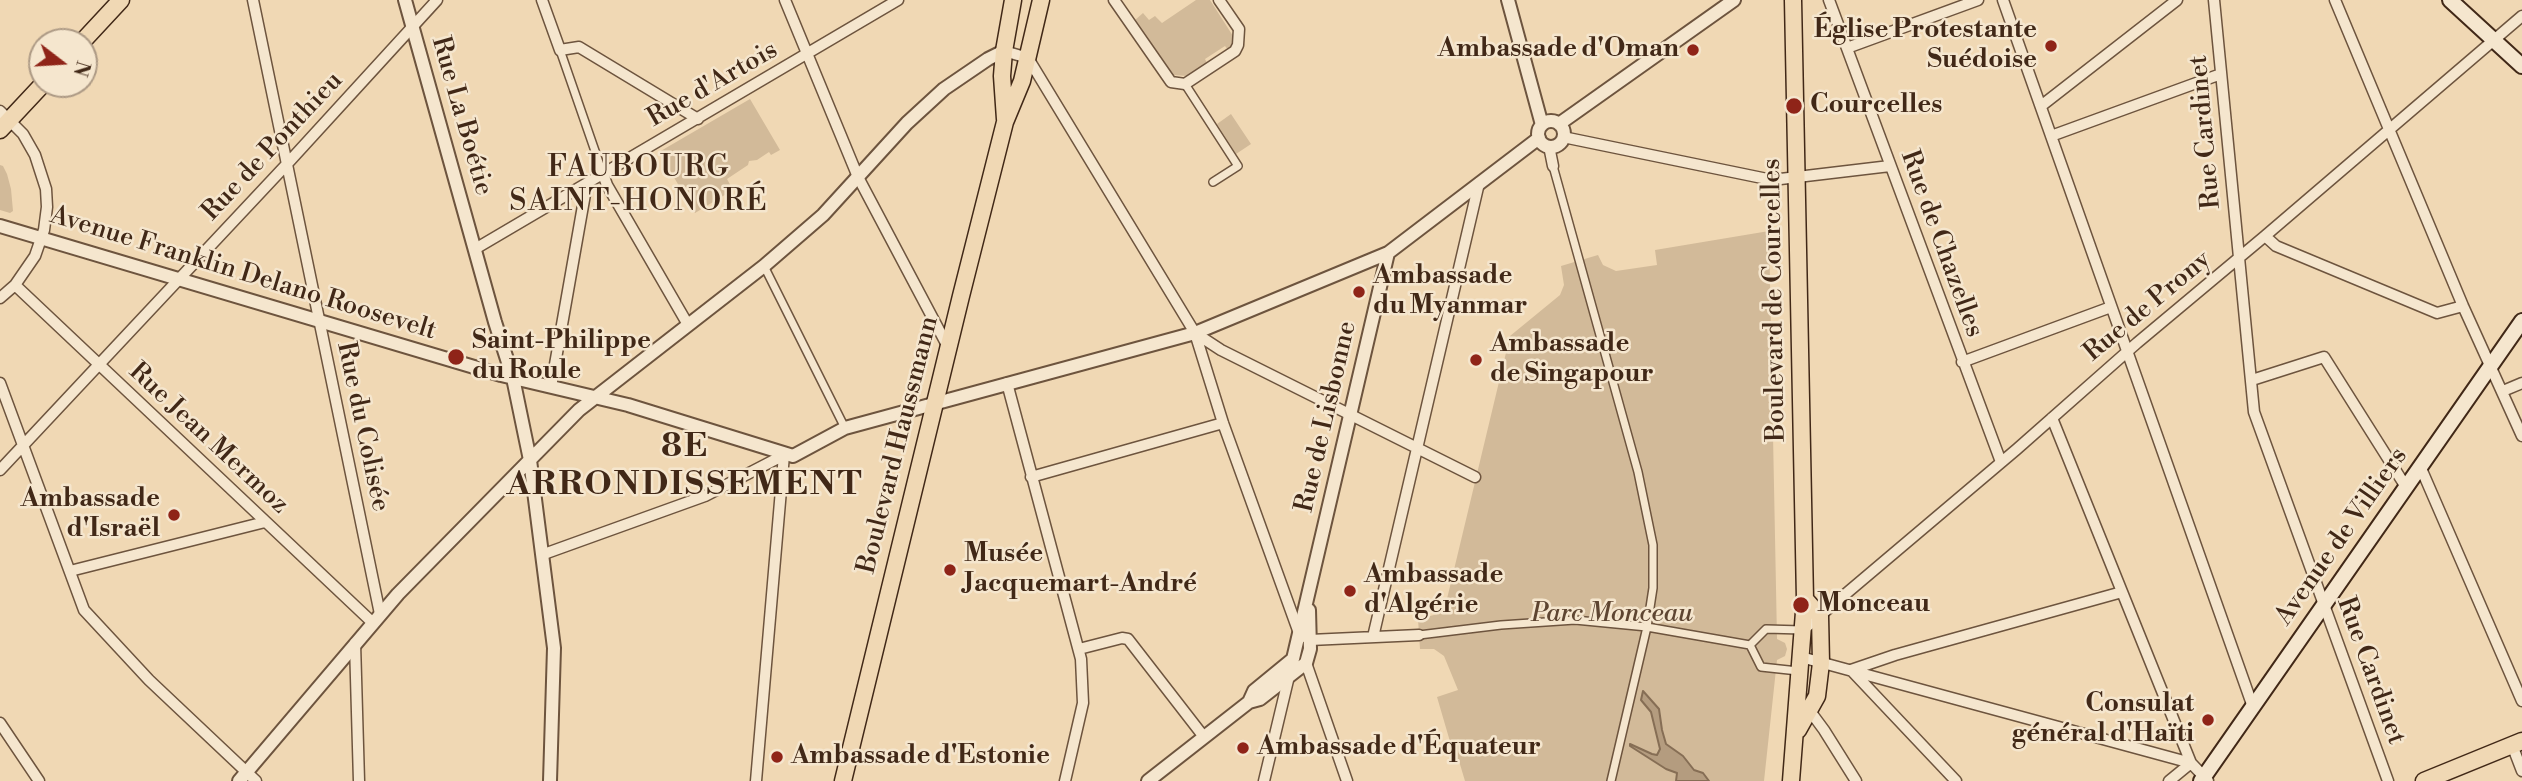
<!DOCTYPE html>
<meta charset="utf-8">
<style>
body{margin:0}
#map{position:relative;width:2522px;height:781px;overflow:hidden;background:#f0d8b4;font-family:"Libre Bodoni",serif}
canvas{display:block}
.north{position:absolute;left:28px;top:28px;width:70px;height:70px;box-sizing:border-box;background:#f5e6ce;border:2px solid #ad9a85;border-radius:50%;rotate:107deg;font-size:19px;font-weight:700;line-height:28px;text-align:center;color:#412817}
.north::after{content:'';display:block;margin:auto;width:24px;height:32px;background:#8f2418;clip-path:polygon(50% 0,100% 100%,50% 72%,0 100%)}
</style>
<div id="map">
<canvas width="2522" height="781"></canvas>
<div class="north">N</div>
</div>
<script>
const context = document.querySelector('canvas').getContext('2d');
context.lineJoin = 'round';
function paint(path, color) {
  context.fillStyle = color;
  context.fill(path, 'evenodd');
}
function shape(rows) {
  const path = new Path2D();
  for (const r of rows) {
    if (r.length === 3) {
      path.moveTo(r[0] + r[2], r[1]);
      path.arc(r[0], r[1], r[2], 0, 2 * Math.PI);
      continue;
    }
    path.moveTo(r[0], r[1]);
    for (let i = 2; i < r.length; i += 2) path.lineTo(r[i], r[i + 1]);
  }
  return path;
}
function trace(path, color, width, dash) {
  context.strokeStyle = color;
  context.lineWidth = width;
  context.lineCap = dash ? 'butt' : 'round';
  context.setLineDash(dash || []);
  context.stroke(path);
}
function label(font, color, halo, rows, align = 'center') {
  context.font = font + ' "Libre Bodoni",serif';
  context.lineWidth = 5;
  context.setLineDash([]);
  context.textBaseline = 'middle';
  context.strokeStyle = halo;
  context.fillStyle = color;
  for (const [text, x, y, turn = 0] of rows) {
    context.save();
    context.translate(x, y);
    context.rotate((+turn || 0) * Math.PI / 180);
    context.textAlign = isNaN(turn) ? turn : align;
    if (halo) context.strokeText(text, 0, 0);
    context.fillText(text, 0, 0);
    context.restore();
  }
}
const green = shape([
 [1196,0,1210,0,1233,36,1233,46,1228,50,1225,46,1205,59,1207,63,1188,76,1173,75,1134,21,1143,13,1149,20,1155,16,1162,23],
 [750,99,780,150,771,155,769,152,757,160,749,161,748,165,727,179,733,190,695,213,659,152],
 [1231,114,1251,144,1236,154,1217,124],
 [0,165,3,166,7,174,11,189,13,211,10,213,0,210],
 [1769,231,1777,639,1785,643,1787,649,1785,656,1777,660,1764,781,1465,781,1459,761,1456,762,1437,697,1458,690,1444,656,1434,649,1420,649,1418,619,1438,614,1446,603,1510,336,1560,295,1564,285,1561,266,1598,255,1603,265,1616,271,1657,265,1655,250]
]);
const water = shape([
 [1643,691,1659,709,1662,730,1666,744,1683,756,1694,770,1703,773,1709,781,1676,781,1677,773,1666,769,1630,746,1630,744,1652,754,1657,755,1660,749,1651,712,1641,700,1643,691]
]);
const pedestrian = shape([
 [560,50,603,174],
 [1185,84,1238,166,1213,182],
 [1553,166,1638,472,1653,545,1653,588,1647,627,1611,781],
 [764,266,845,428],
 [1419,635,1501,625,1575,620,1647,627,1750,645],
 [1750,645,1761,667,1798,671],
 [1750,645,1766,629,1802,630]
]);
const minor = shape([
 [253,0,380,614],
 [542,0,560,50,579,47,698,119],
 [785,0,858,177,948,347],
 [1114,0,1171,82,1185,84,1235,51,1238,45,1239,29,1219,0],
 [1829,0,2001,462],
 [2003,0,2253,707],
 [2214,0,2254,412,2388,781],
 [2335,0,2463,306,2522,436],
 [1847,48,1978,0],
 [1004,51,1028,58,1195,333,1223,423,1299,633,1310,640,1419,635],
 [2041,106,2177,0],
 [0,111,23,134,35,155,46,189,47,207,44,230,35,256,15,285,0,298],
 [2051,136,2221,74],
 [1563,137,1772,180,1890,166],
 [1549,146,1553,166],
 [603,174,607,185,687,323],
 [2265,236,2276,246,2437,313,2463,306],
 [475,249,898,0],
 [15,285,373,623],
 [1195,333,1221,350,1475,477],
 [1962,362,2111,307],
 [2252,380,2324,357,2406,487],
 [0,383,84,610,149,680,256,781],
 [1007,383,1081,659,1083,703,1065,781],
 [551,387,587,183],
 [2503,391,2522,383],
 [2052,418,2191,763,2208,781],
 [2420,466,2522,701],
 [0,470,287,164,437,0],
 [1031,477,1223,423],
 [544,554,705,496,784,455,756,781],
 [70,571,265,522],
 [1803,630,2017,449,2137,343,2265,236,2522,16],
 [1373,637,1479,183],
 [355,643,359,781],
 [1079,649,1122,638,1128,639,1204,737],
 [1801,657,2191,763],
 [1306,663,1347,781],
 [1851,670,1895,655,2122,592],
 [1853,672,1956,781],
 [1807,707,1824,730,1856,781],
 [0,723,39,781],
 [2512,745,2522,771],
 [1264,781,1289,676],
 [2169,781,2191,763]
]);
const tertiary = shape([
 [405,0,495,322,513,378,530,460,554,648,550,781],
 [1508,0,1542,125],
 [1551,134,13],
 [1559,124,1734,0],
 [0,226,501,375,628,405,793,456,845,428,1195,333,1388,253,1539,138],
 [1249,702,1254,691,1293,659,1388,253],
 [239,781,398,594,579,410,764,266,823,215,907,123,944,89,988,59,1004,51],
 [1148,781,1249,702,1260,699,1306,663,1310,649,1309,610]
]);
const secondary = shape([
 [2450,0,2522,66],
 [2201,781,2522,321]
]);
const primary = shape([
 [82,42,121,0],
 [1005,119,1002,76,1004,51,1013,0],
 [0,130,43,84],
 [1798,730,1817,696,1821,663,1820,616,1805,599],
 [843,781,961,296,1005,122,1022,81,1041,0],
 [1791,781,1805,599,1793,0],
 [2424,781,2522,741]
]);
const markers = [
 [2051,46,7,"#8f2418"],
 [1693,50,7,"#8f2418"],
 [1794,106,9,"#8f2418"],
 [1359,292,7,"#8f2418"],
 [456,357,9,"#8f2418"],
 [1476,360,7,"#8f2418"],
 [174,515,7,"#8f2418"],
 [950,570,7,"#8f2418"],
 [1350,591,7,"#8f2418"],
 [1801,605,9,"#8f2418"],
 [2208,720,7,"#8f2418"],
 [1243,748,7,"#8f2418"],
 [777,757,7,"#8f2418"]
];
const poiNames = [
 ["Église Protestante",2037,31,"right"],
 ["Suédoise",2037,61,"right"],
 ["Ambassade d'Oman",1679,50,"right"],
 ["Courcelles",1810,106],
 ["Ambassade",1373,277],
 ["du Myanmar",1373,307],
 ["Saint-Philippe",472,342],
 ["du Roule",472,372],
 ["Ambassade",1490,345],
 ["de Singapour",1490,375],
 ["Ambassade",160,500,"right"],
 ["d'Israël",160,530,"right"],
 ["Musée",964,555],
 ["Jacquemart-André",964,585],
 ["Ambassade",1364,576],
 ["d'Algérie",1364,606],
 ["Monceau",1817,605],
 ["Consulat",2194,705,"right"],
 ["général d'Haïti",2194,735,"right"],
 ["Ambassade d'Équateur",1257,748],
 ["Ambassade d'Estonie",791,757]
];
const streetNames = [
 ["Rue d'Artois",713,85,-30],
 ["Rue La Boétie",461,116,74],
 ["Rue Cardinet",2206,132,-95],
 ["Rue de Ponthieu",273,147,-47],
 ["Rue de Chazelles",1941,244,70],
 ["Avenue Franklin Delano Roosevelt",243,274,17],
 ["Boulevard de Courcelles",1775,300,-91],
 ["Rue de Prony",2148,307,-40],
 ["Rue de Lisbonne",1327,417,-77],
 ["Rue du Colisée",362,427,78],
 ["Rue Jean Mermoz",208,439,43],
 ["Boulevard Haussmann",899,445,-76],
 ["Avenue de Villiers",2342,537,-55],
 ["Rue Cardinet",2370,671,70]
];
const parkNames = [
 ["Parc Monceau",1612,615]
];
const quarterNames = [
 ["FAUBOURG",639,169],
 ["SAINT-HONORÉ",639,203]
];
const districtNames = [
 ["8E",685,448],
 ["ARRONDISSEMENT",685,486]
];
paint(green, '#d2ba99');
paint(water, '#b49c7f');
trace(water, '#866e55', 2);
trace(pedestrian, '#6d543e', 10);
trace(minor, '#6d543e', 13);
trace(tertiary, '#6d543e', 16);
trace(secondary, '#412817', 18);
trace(primary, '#412817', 19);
trace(pedestrian, '#f5e6ce', 7);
trace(minor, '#f5e6ce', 10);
trace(tertiary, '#f5e6ce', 12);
trace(secondary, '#f5e6ce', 14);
trace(primary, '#f0d8b4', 16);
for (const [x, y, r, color] of markers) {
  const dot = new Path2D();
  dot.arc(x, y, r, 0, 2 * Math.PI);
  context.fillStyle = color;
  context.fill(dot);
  trace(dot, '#f5e6ce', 2.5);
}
label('bold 26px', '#412817', '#f5e6ce', poiNames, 'left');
label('26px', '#412817', '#f5e6ce', streetNames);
label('italic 26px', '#5e4531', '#f5e6ce', parkNames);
context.letterSpacing = '2px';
label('30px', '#412817', '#f5e6ce', quarterNames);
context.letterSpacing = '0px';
context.letterSpacing = '2px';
label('bold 33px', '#412817', '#f5e6ce', districtNames);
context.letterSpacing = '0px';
</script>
